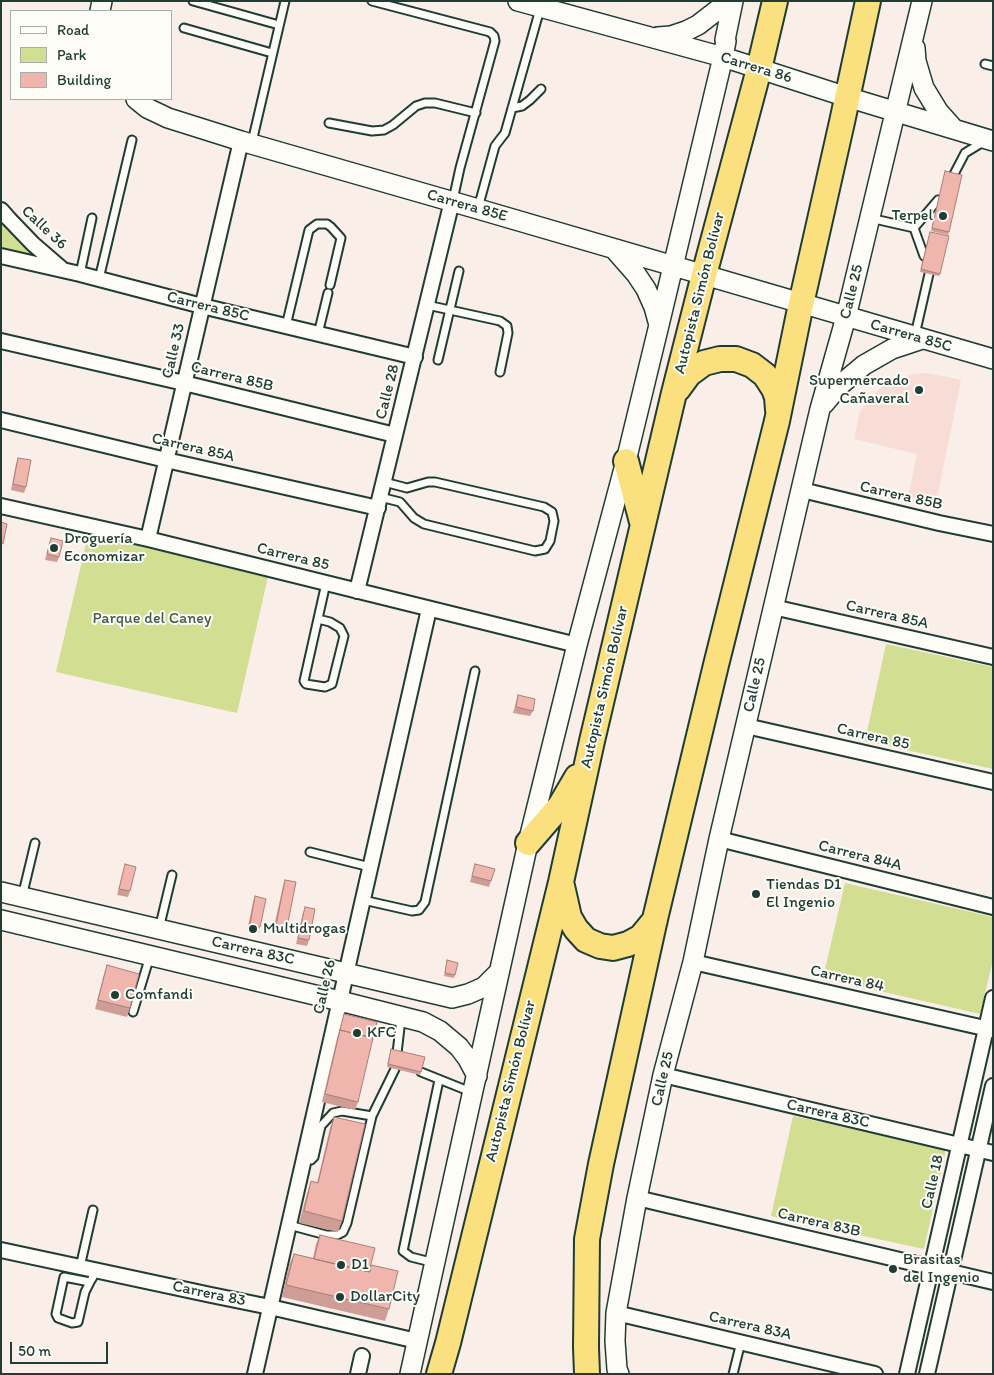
<!DOCTYPE html>
<meta charset="utf-8">
<style>
body{margin:0}
#map{position:relative;width:994px;height:1375px;overflow:hidden;background:#faeee8;font-family:Itim,sans-serif}
canvas{display:block}
.frame{position:absolute;inset:0;border:2px solid #1f3d34;pointer-events:none}
.legend{position:absolute;left:10px;top:10px;width:162px;height:90px;box-sizing:border-box;background:#fdfcf7;border:1px solid #a4b0a9;margin:0;padding:6px 9px;list-style:none;font-size:15px;color:#1f3d34}
.legend li{display:flex;align-items:center;gap:10px;height:25px}
.legend b{width:25px;border:1px solid #a4b0a9}
.scale{position:absolute;left:10px;top:1342px;width:98px;height:22px;box-sizing:border-box;border:2px solid #1f3d34;border-top:0;padding-left:6px;font-size:15px;line-height:18px;white-space:nowrap;color:#1f3d34;-webkit-text-stroke:4px #fdfcf7;paint-order:stroke}
</style>
<div id="map">
<canvas width="994" height="1375"></canvas>
<div class="frame"></div>
<ul class="legend">
<li><b style="height:6px;background:#fdfcf7"></b>Road</li>
<li><b style="height:14px;background:#d2de91"></b>Park</li>
<li><b style="height:14px;background:#f0b6ad"></b>Building</li>
</ul>
<div class="scale">50 m</div>
</div>
<script>
const context = document.querySelector('canvas').getContext('2d');
context.lineJoin = 'round';
function paint(path, color) {
  context.fillStyle = color;
  context.fill(path, 'evenodd');
}
function shape(rows) {
  const path = new Path2D();
  for (const r of rows) {
    path.moveTo(r[0], r[1]);
    for (let i = 2; i < r.length; i += 2) path.lineTo(r[i], r[i + 1]);
  }
  return path;
}
function trace(path, color, width, dash) {
  context.strokeStyle = color;
  context.lineWidth = width;
  context.lineCap = dash ? 'butt' : 'round';
  context.setLineDash(dash || []);
  context.stroke(path);
}
function label(font, color, halo, rows, align = 'center') {
  context.font = font + ' Itim,sans-serif';
  context.lineWidth = 4;
  context.setLineDash([]);
  context.textBaseline = 'middle';
  context.strokeStyle = halo;
  context.fillStyle = color;
  for (const [text, x, y, turn = 0] of rows) {
    context.save();
    context.translate(x, y);
    context.rotate((+turn || 0) * Math.PI / 180);
    context.textAlign = isNaN(turn) ? turn : align;
    if (halo) context.strokeText(text, 0, 0);
    context.fillText(text, 0, 0);
    context.restore();
  }
}
const built = shape([
 [925,373,943,376,961,380,936,503,908,497,917,454,854,439,860,412,869,399,881,388,895,380,909,375]
]);
const green = shape([
 [1,210,65,271,1,256],
 [89,531,269,572,237,713,56,672],
 [886,644,993,667,993,769,865,741],
 [845,883,993,917,993,960,980,1014,823,978],
 [793,1116,946,1149,924,1249,771,1216]
]);
const lane = shape([
 [193,1,279,25],
 [372,1,490,32,494,36,495,41,460,168,453,200],
 [184,28,272,53],
 [985,64,993,66],
 [512,108,522,106,530,100,541,89],
 [329,123,372,131,384,130,393,125,416,106,425,103,435,103,476,113],
 [252,142,285,1],
 [953,176,965,153,983,142],
 [478,208,495,146,505,133,540,9],
 [870,218,914,228],
 [924,256,914,228,938,200],
 [80,274,92,218],
 [99,279,132,140],
 [427,305,500,321,507,326,508,333,500,372],
 [286,326,309,230,317,224,327,224,331,227,341,238,330,285],
 [318,334,328,293],
 [915,335,929,274],
 [438,360,459,271],
 [380,497,400,502,414,518,424,524,535,551,545,549,550,541,554,521,552,512,544,507,435,482,428,482,407,488,384,482],
 [318,619,330,622,340,628,344,636,332,684,325,687,306,684,304,681,326,583],
 [310,852,370,867],
 [22,897,35,843],
 [363,900,412,911,419,910,425,902,475,671],
 [159,929,172,875],
 [133,1012,150,956],
 [397,1053,401,1019],
 [421,1072,471,1092],
 [303,1160,311,1160,314,1157,321,1126,333,1113,342,1111,372,1116],
 [289,1225,326,1235,337,1235,343,1232,347,1223,372,1116,395,1069],
 [435,1263,411,1257,403,1251,439,1080],
 [80,1267,93,1210],
 [90,1282,64,1277,56,1314,58,1318,72,1323,78,1322,85,1292,90,1282,93,1277,95,1270],
 [733,1374,741,1342]
]);
const street = shape([
 [1,210,9,219,33,244,62,269],
 [1,256,80,274,202,306,415,357],
 [1,341,184,383,395,435],
 [1,420,166,460,378,508],
 [802,490,939,523,993,534],
 [1,506,148,539,577,645],
 [148,539,241,141],
 [357,591,452,201],
 [773,607,993,657],
 [746,726,993,782],
 [719,839,993,907],
 [693,962,993,1030],
 [663,1075,993,1153],
 [637,1198,993,1282],
 [1,1250,211,1295,270,1307,417,1341],
 [616,1313,875,1374],
 [255,1374,429,609],
 [358,1374,362,1356],
 [907,1374,993,998],
 [927,1374,993,1086]
]);
const secondary = shape([
 [518,1,723,57,847,97,993,141],
 [100,11,102,1],
 [658,37,671,36,686,31,698,25,720,8,725,1],
 [915,48,916,61,924,88,938,111,954,129],
 [136,99,147,108,168,118,241,141,478,209,993,359],
 [615,250,636,274,646,289,654,307,659,325],
 [824,404,840,385,864,365,892,349,922,339],
 [1,892,452,998,468,994,484,987,499,972],
 [1,920,340,1001,423,1022,440,1031,459,1047,468,1059,477,1076],
 [410,1374,528,843,577,645,626,461,659,325,723,57,726,41,725,40,733,1],
 [619,1374,617,1369,615,1341,616,1313,637,1198,663,1075,693,962,719,839,820,409,846,317,922,1]
]);
const highway = shape([
 [678,389,689,374,704,363,720,359,736,359,752,365,765,375,774,389,777,397,778,410],
 [626,461,642,522],
 [528,843,560,806,577,777],
 [562,886,569,917,576,929,586,940,600,946,613,948,628,944,641,937,655,920],
 [439,1374,448,1343,561,882,592,741,674,393,704,275,759,69,775,1],
 [587,1374,586,1347,587,1239,601,1164,655,919,716,665,777,421,801,304,842,122,868,1]
]);
const wall = shape([
 [945,171,949,232,948,235,931,231],
 [929,235,940,274,939,276,920,272],
 [18,458,26,487,24,493,11,490,16,464],
 [51,538,59,557,57,562,45,560],
 [518,695,533,711,530,716,513,713],
 [125,864,130,891,128,897,117,895],
 [475,864,491,881,489,887,470,882],
 [285,880,287,927,284,933,273,931,283,886],
 [255,896,260,927,258,933,247,931,253,902],
 [305,907,309,940,307,946,296,944,303,913],
 [447,960,455,975,454,978,444,976],
 [107,965,130,1008,127,1017,95,1009,104,974],
 [344,1014,358,1102,355,1110,322,1102,337,1038],
 [391,1049,421,1072,420,1075,387,1067],
 [334,1117,342,1221,338,1232,299,1223,307,1193,311,1181,317,1183,330,1128],
 [320,1235,370,1266,389,1309,385,1321,282,1297,289,1265,294,1254,313,1258,316,1244]
]);
const building = shape([
 [945,171,962,175,949,232,932,228,945,171],
 [930,232,949,236,940,274,921,269,930,232],
 [18,458,31,460,26,487,13,484,18,458],
 [1,522,7,524,3,544,1,543,1,522],
 [51,538,63,541,59,557,47,554,51,538],
 [518,695,535,699,533,711,516,707,518,695],
 [125,864,136,867,130,891,119,889,125,864],
 [475,864,495,869,491,881,472,876,475,864],
 [285,880,296,882,287,927,276,925,285,880],
 [255,896,266,899,260,927,250,925,255,896],
 [305,907,315,909,309,940,298,938,305,907],
 [447,960,458,963,455,975,445,973,447,960],
 [107,965,139,974,130,1008,98,1000,107,965],
 [344,1014,377,1022,373,1038,340,1030,344,1014],
 [340,1030,373,1038,358,1102,325,1094,340,1030],
 [391,1049,425,1057,421,1072,388,1064,391,1049],
 [334,1117,365,1124,342,1221,304,1211,311,1181,318,1183,334,1117],
 [320,1235,375,1248,369,1272,314,1259,320,1235],
 [294,1254,370,1272,371,1265,398,1271,389,1309,286,1285,294,1254]
]);
const markers = [
 [943,216,5,"#1f3d34"],
 [919,390,5,"#1f3d34"],
 [54,548,5,"#1f3d34"],
 [756,894,5,"#1f3d34"],
 [253,929,5,"#1f3d34"],
 [115,995,5,"#1f3d34"],
 [357,1033,5,"#1f3d34"],
 [341,1265,5,"#1f3d34"],
 [893,1269,5,"#1f3d34"],
 [340,1297,5,"#1f3d34"]
];
const streetNames = [
 ["Carrera 86",756,68,17],
 ["Carrera 85E",467,206,16],
 ["Calle 36",44,228,43],
 ["Calle 25",852,292,-76],
 ["Autopista Simón Bolívar",700,293,-76],
 ["Carrera 85C",208,307,14],
 ["Carrera 85C",911,336,16],
 ["Calle 33",174,351,-77],
 ["Carrera 85B",232,377,14],
 ["Calle 28",388,392,-76],
 ["Carrera 85A",193,448,13],
 ["Carrera 85B",901,496,13],
 ["Carrera 85",293,557,14],
 ["Carrera 85A",887,615,13],
 ["Calle 25",755,685,-77],
 ["Autopista Simón Bolívar",605,687,-77],
 ["Carrera 85",873,737,13],
 ["Carrera 84A",860,856,14],
 ["Carrera 83C",253,951,13],
 ["Carrera 84",847,979,13],
 ["Calle 26",325,987,-77],
 ["Calle 25",663,1079,-77],
 ["Autopista Simón Bolívar",511,1081,-76],
 ["Carrera 83C",828,1114,13],
 ["Calle 18",933,1182,-77],
 ["Carrera 83B",819,1223,13],
 ["Carrera 83",209,1294,12],
 ["Carrera 83A",750,1326,13]
];
const poiNames = [
 ["Terpel",933,216,"right"],
 ["Supermercado",909,381,"right"],
 ["Cañaveral",909,399,"right"],
 ["Droguería",64,539],
 ["Economizar",64,557],
 ["Tiendas D1",766,885],
 ["El Ingenio",766,903],
 ["Multidrogas",263,929],
 ["Comfandi",125,995],
 ["KFC",367,1033],
 ["Brasitas",903,1260],
 ["del Ingenio",903,1278],
 ["D1",351,1265],
 ["DollarCity",350,1297]
];
const parkNames = [
 ["Parque del Caney",152,619]
];
paint(built, '#f7ddd6');
paint(green, '#d2de91');
trace(lane, '#1f3d34', 11);
trace(street, '#1f3d34', 18);
trace(secondary, '#1f3d34', 22);
trace(highway, '#1f3d34', 28);
trace(lane, '#fdfcf7', 7);
trace(street, '#fdfcf7', 14);
trace(secondary, '#fdfcf7', 19);
trace(highway, '#fbe080', 24);
paint(wall, '#ce9d95');
paint(building, '#f0b6ad');
trace(building, '#a87f79', 1);
for (const [x, y, r, color] of markers) {
  const dot = new Path2D();
  dot.arc(x, y, r, 0, 2 * Math.PI);
  context.fillStyle = color;
  context.fill(dot);
  trace(dot, '#fdfcf7', 2);
}
label('16px', '#1f3d34', '#fdfcf7', streetNames);
label('16px', '#1f3d34', '#fdfcf7', poiNames, 'left');
label('16px', '#435d47', '#fdfcf7', parkNames);
</script>
